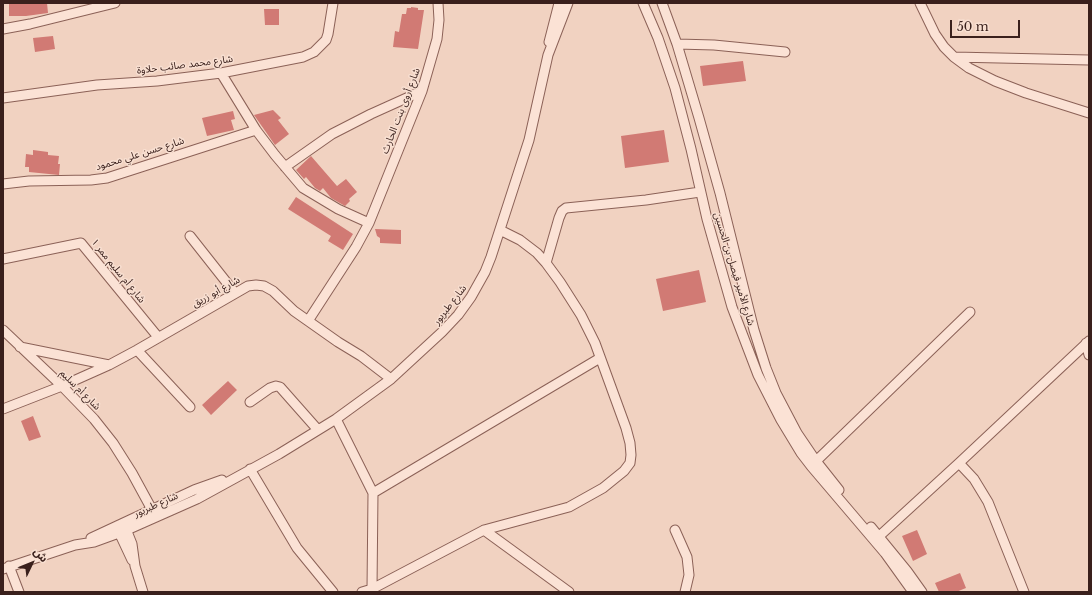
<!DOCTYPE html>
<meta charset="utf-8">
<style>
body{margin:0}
#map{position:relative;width:1092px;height:595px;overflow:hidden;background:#f1d2c1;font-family:"Libre Baskerville","Noto Sans Arabic",serif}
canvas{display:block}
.frame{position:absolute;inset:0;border:4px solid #3a201c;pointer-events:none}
.north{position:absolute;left:12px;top:543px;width:40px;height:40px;-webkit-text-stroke:3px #f8dfd1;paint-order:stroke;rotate:47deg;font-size:11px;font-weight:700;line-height:16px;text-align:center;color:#3a201c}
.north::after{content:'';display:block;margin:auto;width:14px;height:18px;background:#3a201c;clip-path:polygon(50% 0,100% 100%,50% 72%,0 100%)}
.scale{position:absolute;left:950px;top:20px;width:70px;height:18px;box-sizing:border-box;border:2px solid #3a201c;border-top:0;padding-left:5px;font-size:12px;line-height:14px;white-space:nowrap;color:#3a201c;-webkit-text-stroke:3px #f8dfd1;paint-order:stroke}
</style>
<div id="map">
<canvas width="1092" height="595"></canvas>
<div class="frame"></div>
<div class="north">ش</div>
<div class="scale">50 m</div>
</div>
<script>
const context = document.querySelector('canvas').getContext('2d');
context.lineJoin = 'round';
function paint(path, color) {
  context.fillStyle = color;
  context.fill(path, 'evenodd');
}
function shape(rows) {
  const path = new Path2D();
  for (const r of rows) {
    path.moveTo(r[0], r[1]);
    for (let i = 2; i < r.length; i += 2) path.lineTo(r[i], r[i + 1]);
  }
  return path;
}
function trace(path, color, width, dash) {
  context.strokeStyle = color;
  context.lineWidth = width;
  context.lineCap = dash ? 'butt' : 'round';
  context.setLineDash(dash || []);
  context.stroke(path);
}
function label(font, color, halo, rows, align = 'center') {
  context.font = font + ' "Libre Baskerville","Noto Sans Arabic",serif';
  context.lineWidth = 3;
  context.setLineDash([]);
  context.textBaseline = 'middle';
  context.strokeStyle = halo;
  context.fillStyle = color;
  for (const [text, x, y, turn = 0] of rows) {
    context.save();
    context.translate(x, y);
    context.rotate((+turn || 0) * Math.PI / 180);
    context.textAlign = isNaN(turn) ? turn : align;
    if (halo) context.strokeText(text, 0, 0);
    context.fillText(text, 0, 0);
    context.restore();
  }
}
const building = shape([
 [9,3,47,3,48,13,26,16,9,16],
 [411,7,418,8,418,10,424,10,418,49,393,47,395,31,399,32,402,14,406,14,407,8,411,8],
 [264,9,279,9,279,25,265,25],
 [53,36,55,49,35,52,33,38],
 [743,61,746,81,703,86,700,66],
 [273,110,281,118,278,120,289,134,275,145,254,115],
 [233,111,235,119,231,120,234,130,207,136,202,118],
 [664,130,669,162,625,168,621,136],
 [33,150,48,152,48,155,59,156,58,164,60,164,59,175,29,172,29,167,25,167,26,154,33,155],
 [311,156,337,186,346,179,357,192,349,199,350,201,345,206,331,198,323,188,320,191,315,188,306,177,304,179,296,170],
 [296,197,353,234,343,250,328,241,331,236,288,209],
 [375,229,401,230,401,244,380,243,380,238,377,236],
 [699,270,706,302,663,311,656,279],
 [228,381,237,390,211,415,202,405],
 [33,416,41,437,29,441,21,421],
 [917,530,927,554,913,561,902,536],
 [960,573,966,588,956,592,939,592,935,583]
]);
const minor = shape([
 [643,3,658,38,675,88,691,149,707,219,732,307,758,375,781,420,801,453,811,466,885,553,913,592],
 [662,3,677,44,699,118,720,193,754,330,766,368,776,393,797,433,816,461,839,490],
 [920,3,935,34,944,47,954,57,969,68,995,81,1026,93,1089,113],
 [3,29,30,24,115,3],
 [549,42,559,3],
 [677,44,714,45,785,52],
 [954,57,1089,60],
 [221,73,256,130,275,155,303,188,338,209,369,223],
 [3,98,97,85,157,81,221,73,303,57,314,52,326,40,328,34,333,3],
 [285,167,332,134,371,114,422,91],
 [3,184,29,181,91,180,107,178,256,130],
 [190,236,235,293],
 [3,259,81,243,158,337],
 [546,263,559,218,562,211,566,208,646,200,700,192],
 [308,321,356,247,369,223,422,91,437,39,439,20,438,3],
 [3,330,62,386,94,419,113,443,132,473,156,517],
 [1086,343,1089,355],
 [20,347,109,365],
 [137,350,190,407],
 [250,402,270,388,276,386,280,387,318,430],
 [3,409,62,386,109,365,137,350,248,286,256,285,264,286,273,291,294,311,338,342,361,356,391,379],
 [336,419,373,493,372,589],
 [959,463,974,479,988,502,1024,592],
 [812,465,970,312],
 [250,469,297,548,333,592],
 [373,493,600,358],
 [124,524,132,544,135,566,143,592],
 [871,527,907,571,922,592],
 [117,528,132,560],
 [484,530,569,592],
 [675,530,687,557,689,575,685,592],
 [91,538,194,490,222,480],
 [875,540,959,463,1089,341],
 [9,566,19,592],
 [3,569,75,545,94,542,127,530,197,499,279,454,336,419,391,379,442,332,458,315,471,297,485,272,491,257,529,140,548,55,568,3],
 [362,592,372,589,484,530,569,507,603,488,624,471,630,463,631,455,630,443,626,428,595,343,581,315,560,282,546,263,537,253,520,240,500,230]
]);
const streetNames = [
 ["شارع محمد صائب حلاوة",185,65,-7],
 ["شارع أروى بنت الحارث",401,111,-69],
 ["شارع حسن علي محمود",140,154,-17],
 ["شارع الأمير فيصل بن الحسين",734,269,73],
 ["شارع أم سليم ممر ١",118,271,51],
 ["شارع أبو زريق",216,292,-29],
 ["شارع طبربور",450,305,-52],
 ["شارع أم سليم",80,390,45],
 ["شارع طبربور",156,505,-24]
];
paint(building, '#d17a74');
trace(minor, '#8b6157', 11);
trace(minor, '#fbe2d5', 9);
label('10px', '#3a201c', '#f8dfd1', streetNames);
</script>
